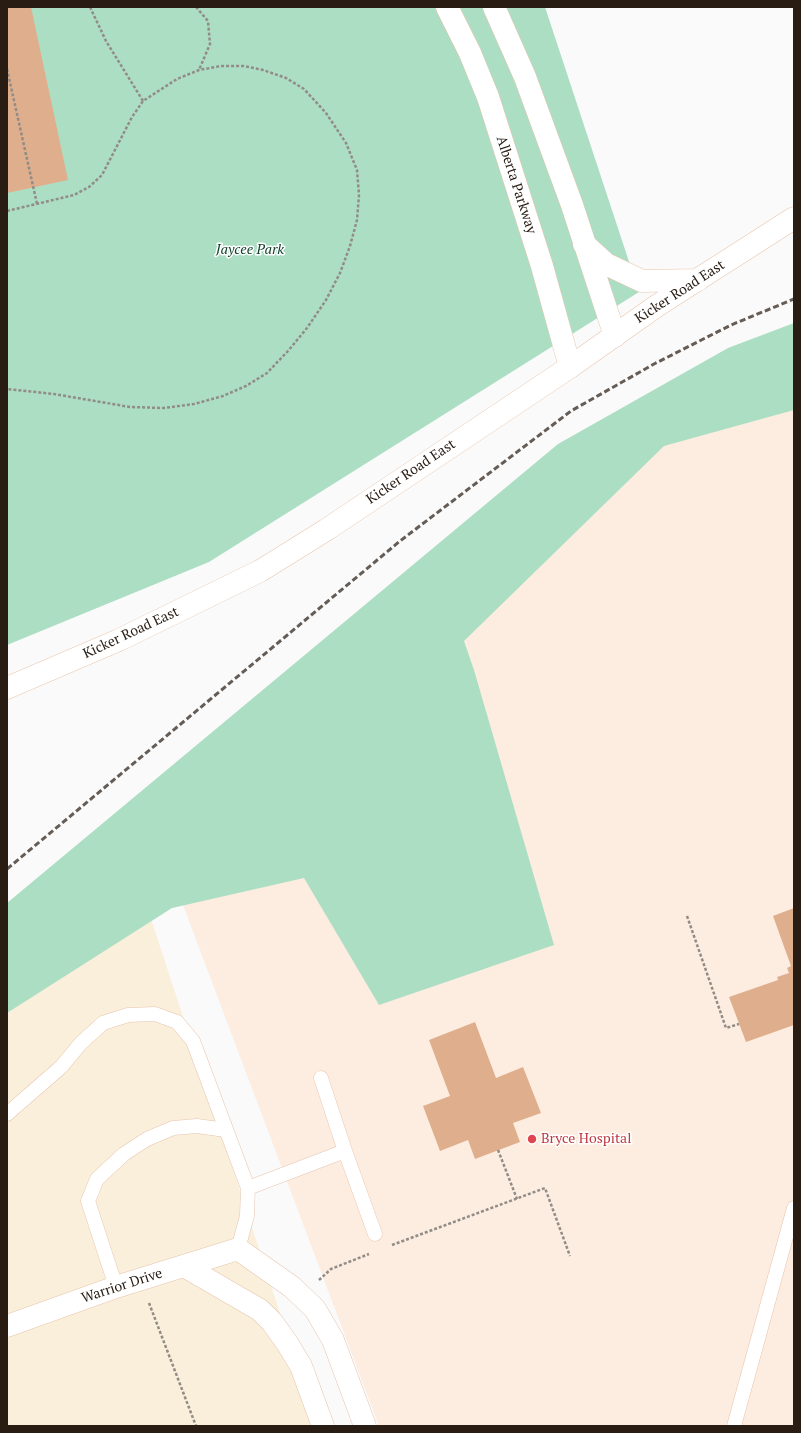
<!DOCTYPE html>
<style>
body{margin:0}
#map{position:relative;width:801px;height:1433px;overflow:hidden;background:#fafafa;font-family:"PT Serif",serif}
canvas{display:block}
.frame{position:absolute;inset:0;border:8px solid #281c13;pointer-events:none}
</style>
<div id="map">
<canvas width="801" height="1433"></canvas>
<div class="frame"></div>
</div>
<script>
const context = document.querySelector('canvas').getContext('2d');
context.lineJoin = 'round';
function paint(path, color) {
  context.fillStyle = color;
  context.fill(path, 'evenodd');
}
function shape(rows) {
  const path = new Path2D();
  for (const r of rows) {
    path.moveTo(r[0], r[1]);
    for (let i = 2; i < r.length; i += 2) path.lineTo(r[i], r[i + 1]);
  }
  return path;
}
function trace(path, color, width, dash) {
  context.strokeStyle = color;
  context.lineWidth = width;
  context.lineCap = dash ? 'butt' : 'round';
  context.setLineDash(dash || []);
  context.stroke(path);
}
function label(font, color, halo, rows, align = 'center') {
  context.font = font + ' "PT Serif",serif';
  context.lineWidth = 3;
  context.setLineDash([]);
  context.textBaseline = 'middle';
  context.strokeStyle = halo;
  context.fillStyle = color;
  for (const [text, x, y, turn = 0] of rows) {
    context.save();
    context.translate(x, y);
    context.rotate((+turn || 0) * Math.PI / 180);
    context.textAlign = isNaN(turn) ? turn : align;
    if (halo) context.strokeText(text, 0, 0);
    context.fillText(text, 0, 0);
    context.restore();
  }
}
const education = shape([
 [135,870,317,1426,7,1426,7,967]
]);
const medical = shape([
 [794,377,794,1426,379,1426,163,852,536,487]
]);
const green = shape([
 [7,7,545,7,639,292,209,562,7,645],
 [794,323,794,410,664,446,464,641,474,670,554,945,379,1005,304,878,172,908,7,1013,7,903,558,444,728,348]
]);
const building = shape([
 [7,7,31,7,68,180,7,193],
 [794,908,794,1025,746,1042,729,997,778,980,777,977,789,973,787,968,791,966,773,916],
 [475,1022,496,1078,523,1067,541,1113,513,1123,520,1142,475,1159,468,1140,440,1151,423,1106,450,1096,429,1040]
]);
const path = shape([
 [90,7,106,41,143,101],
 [196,7,208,21,210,44,199,70],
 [7,69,37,204],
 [7,211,74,195,89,187,102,175,132,117,143,101,177,79,199,70,221,66,244,66,263,70,286,78,304,89,326,113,346,143,357,170,359,195,357,220,350,246,340,273,326,300,307,328,288,351,267,373,246,386,223,396,194,404,164,408,130,407,54,394,7,389],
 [687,916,726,1028,739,1024],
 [498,1150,517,1199],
 [392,1245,545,1188,570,1256],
 [319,1280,331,1269,369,1254],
 [149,1303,196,1426]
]);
const lane = shape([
 [7,1114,61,1067,81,1043,103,1023,128,1015,155,1014,177,1022,193,1041,248,1188,247,1216,238,1249],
 [345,1151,375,1234],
 [248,1188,345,1151,321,1078],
 [116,1287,88,1201,97,1179,124,1154,147,1139,173,1128,197,1126,226,1130],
 [734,1426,794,1208]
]);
const street = shape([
 [447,7,470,53,488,97,542,266,570,367],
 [494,7,525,77,572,205,615,336],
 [184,1266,260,1310,272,1322,287,1343,301,1366,323,1426],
 [7,1326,116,1287,238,1249,292,1287,315,1309,333,1340,365,1426]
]);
const secondary = shape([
 [584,244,606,264,642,281,698,280],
 [7,688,119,640,260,571,326,530,570,367,658,305,794,218]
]);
const rail = shape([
 [7,869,400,541,571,411,654,364,731,325,794,299]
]);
const markers = [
 [532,1139,5,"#e0444e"]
];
const streetNames = [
 ["Alberta Parkway",516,185,72],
 ["Kicker Road East",680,292,-33],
 ["Kicker Road East",411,472,-34],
 ["Kicker Road East",131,633,-25],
 ["Warrior Drive",122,1286,-18]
];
const parkNames = [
 ["Jaycee Park",250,250]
];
const healthNames = [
 ["Bryce Hospital",541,1139]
];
paint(education, '#faefda');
paint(medical, '#fdede0');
paint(green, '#acdec4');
paint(building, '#dfae8c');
trace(lane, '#e7c5ae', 15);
trace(street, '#e7c5ae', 23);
trace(secondary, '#e7c5ae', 23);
trace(path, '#928c87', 2.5, [3, 2]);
trace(lane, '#fff', 14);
trace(street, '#fff', 22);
trace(secondary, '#fff', 22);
trace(rail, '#655c56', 3, [6, 3]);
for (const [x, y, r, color] of markers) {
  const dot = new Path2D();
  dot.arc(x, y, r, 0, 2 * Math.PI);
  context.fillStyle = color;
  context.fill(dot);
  trace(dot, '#fff', 1.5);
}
label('14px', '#281c13', '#fff', streetNames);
label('italic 14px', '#12412e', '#fff', parkNames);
label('14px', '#be3a42', '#fff', healthNames, 'left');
</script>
